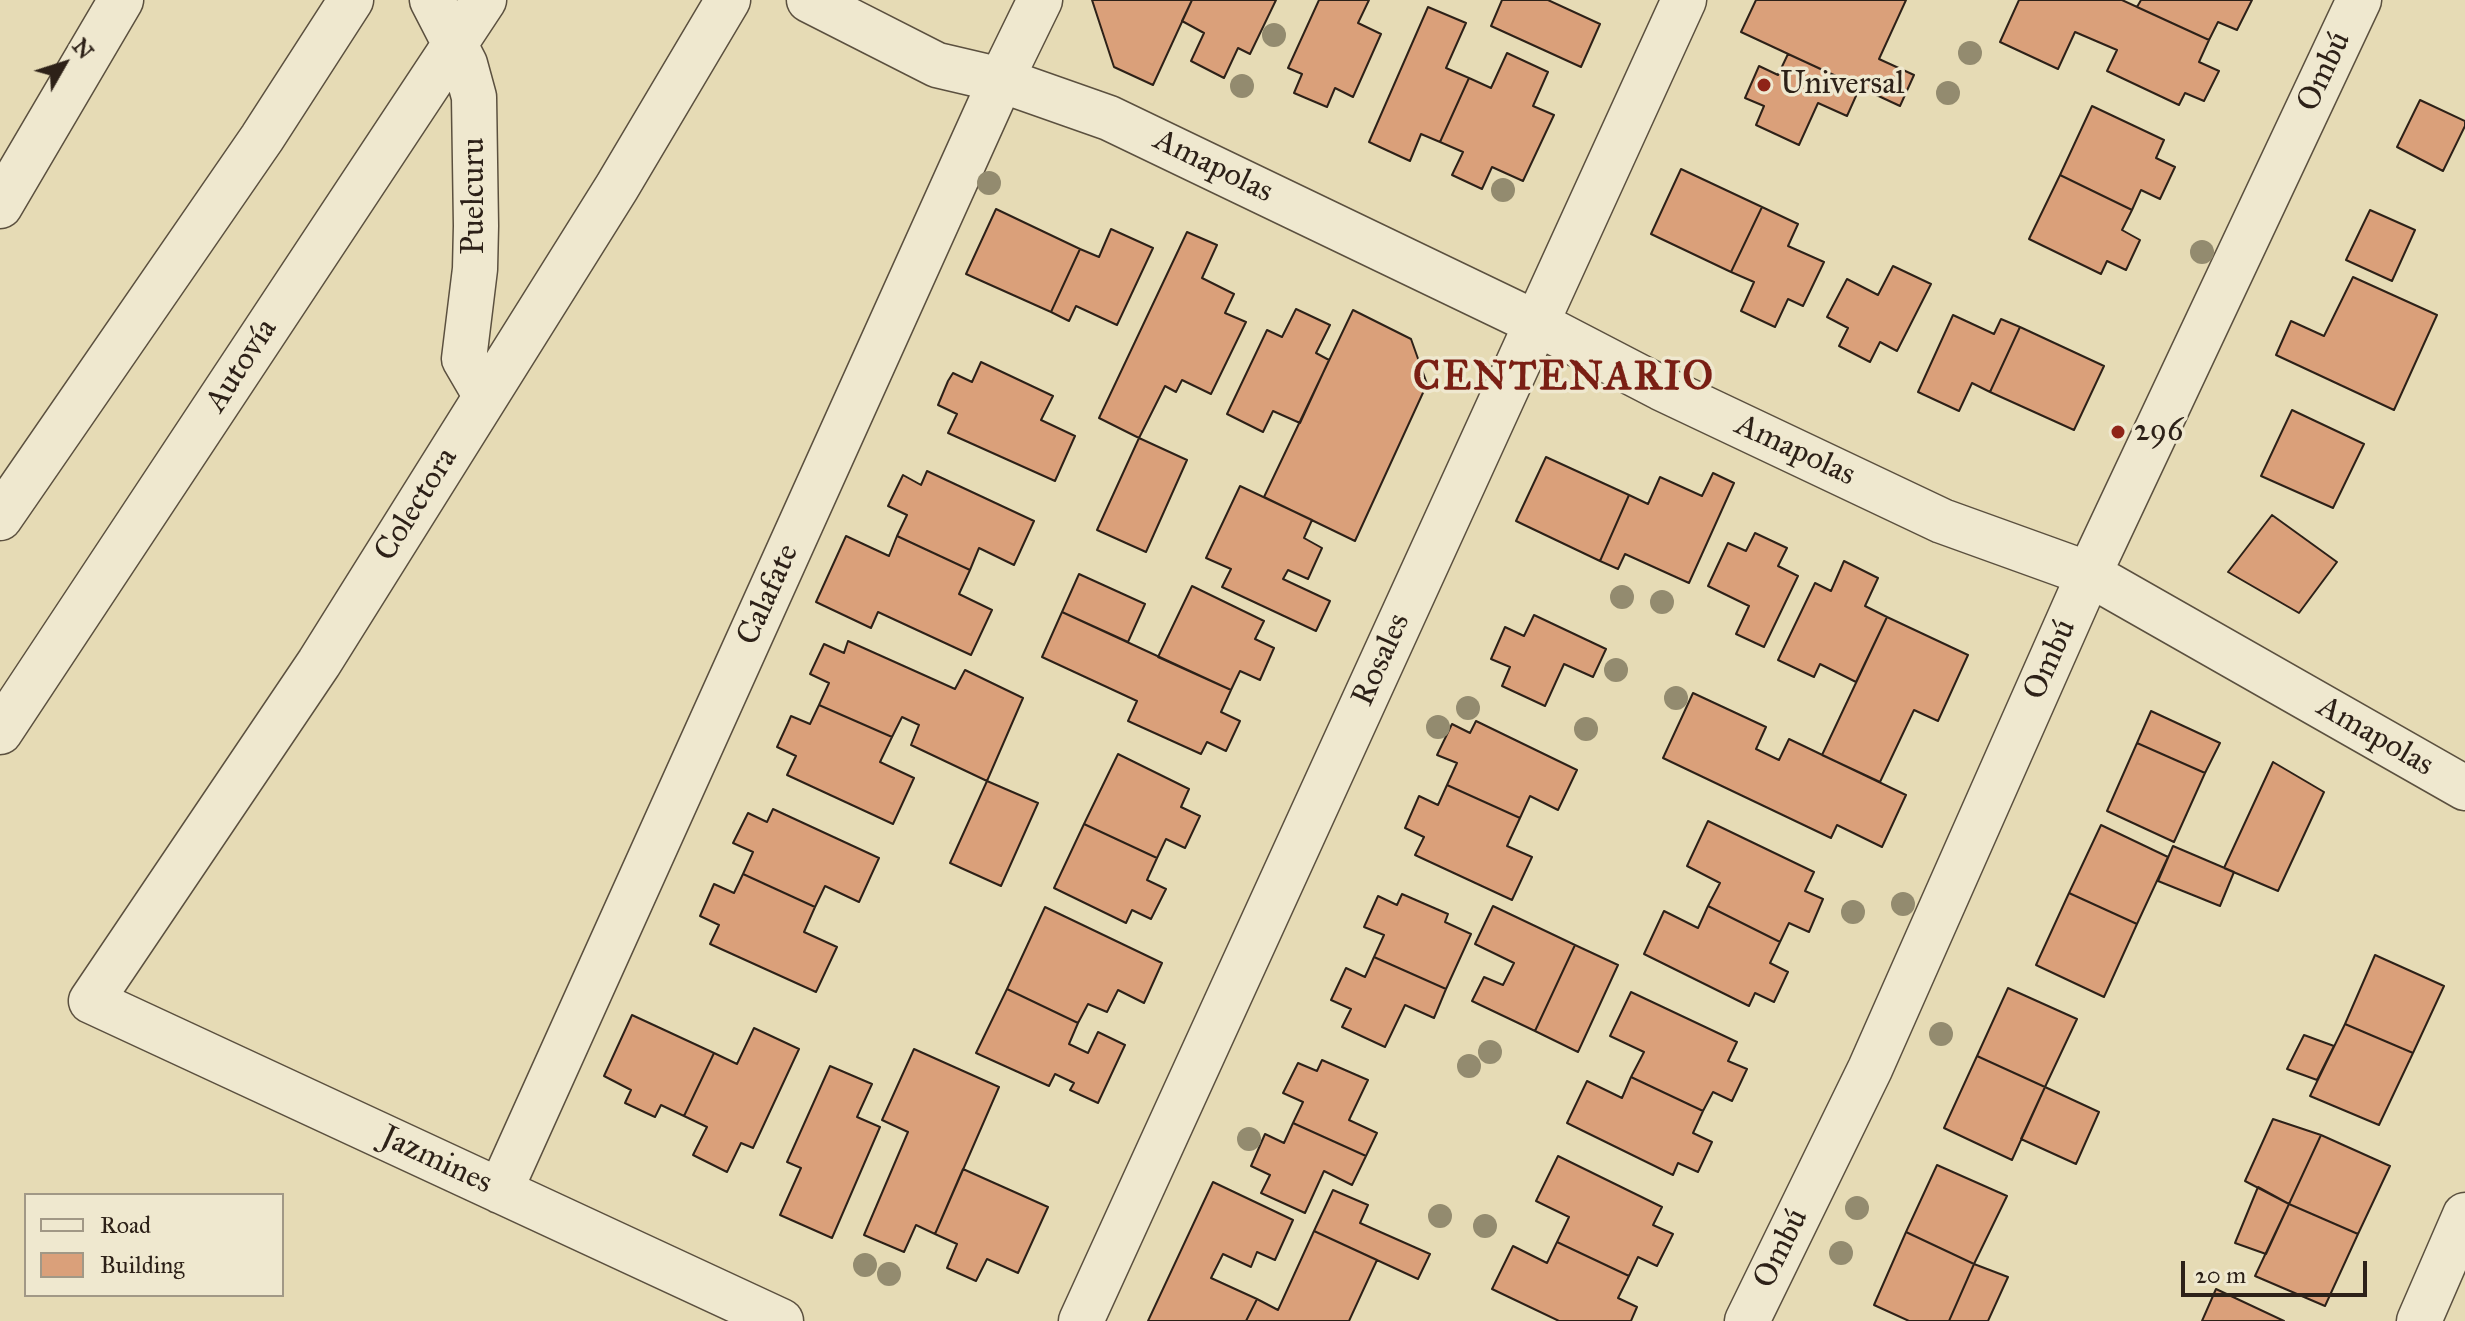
<!DOCTYPE html>
<meta charset="utf-8">
<style>
body{margin:0}
#map{position:relative;width:2465px;height:1321px;overflow:hidden;background:#e6dbb5;font-family:"IM FELL Great Primer",serif}
canvas{display:block}
.legend{position:absolute;left:24px;top:1193px;width:260px;height:104px;box-sizing:border-box;background:#efe8cf;border:2px solid #a19886;margin:0;padding:10px 14px;list-style:none;font-size:24px;color:#2d2118}
.legend li{display:flex;align-items:center;gap:16px;height:40px}
.legend b{width:40px;border:2px solid #a19886}
.north{position:absolute;left:24px;top:24px;width:80px;height:80px;-webkit-text-stroke:6px #efe8cf;paint-order:stroke;rotate:51deg;font-size:22px;font-weight:700;line-height:32px;text-align:center;color:#2d2118}
.north::after{content:'';display:block;margin:auto;width:28px;height:36px;background:#2d2118;clip-path:polygon(50% 0,100% 100%,50% 72%,0 100%)}
.scale{position:absolute;left:2181px;top:1261px;width:186px;height:36px;box-sizing:border-box;border:4px solid #2d2118;border-top:0;padding-left:10px;font-size:24px;line-height:28px;white-space:nowrap;color:#2d2118;-webkit-text-stroke:6px #efe8cf;paint-order:stroke}
</style>
<div id="map">
<canvas width="2465" height="1321"></canvas>
<ul class="legend">
<li><b style="height:10px;background:#efe8cf"></b>Road</li>
<li><b style="height:22px;background:#daa07a"></b>Building</li>
</ul>
<div class="north">N</div>
<div class="scale">20 m</div>
</div>
<script>
const context = document.querySelector('canvas').getContext('2d');
context.lineJoin = 'round';
function paint(path, color) {
  context.fillStyle = color;
  context.fill(path, 'evenodd');
}
function shape(rows) {
  const path = new Path2D();
  for (const r of rows) {
    path.moveTo(r[0], r[1]);
    for (let i = 2; i < r.length; i += 2) path.lineTo(r[i], r[i + 1]);
  }
  return path;
}
function trace(path, color, width, dash) {
  context.strokeStyle = color;
  context.lineWidth = width;
  context.lineCap = dash ? 'butt' : 'round';
  context.setLineDash(dash || []);
  context.stroke(path);
}
function label(font, color, halo, rows, align = 'center') {
  context.font = font + ' "IM FELL Great Primer",serif';
  context.lineWidth = 7;
  context.setLineDash([]);
  context.textBaseline = 'middle';
  context.strokeStyle = halo;
  context.fillStyle = color;
  for (const [text, x, y, turn = 0] of rows) {
    context.save();
    context.translate(x, y);
    context.rotate((+turn || 0) * Math.PI / 180);
    context.textAlign = isNaN(turn) ? turn : align;
    if (halo) context.strokeText(text, 0, 0);
    context.fillText(text, 0, 0);
    context.restore();
  }
}
const building = shape([
 [1092,0,1192,0,1153,85,1114,67,1092,0],
 [1192,0,1276,0,1250,54,1238,48,1224,78,1191,61,1204,33,1182,21,1192,0],
 [1319,0,1369,0,1358,23,1381,34,1353,97,1335,88,1327,107,1294,93,1302,74,1288,68,1319,0],
 [1502,0,1548,0,1600,24,1581,67,1491,26,1502,0],
 [1756,0,1906,0,1879,59,1914,75,1900,106,1741,32,1756,0],
 [2019,0,2122,0,2209,40,2199,62,2219,71,2204,101,2185,93,2179,105,2107,71,2117,50,2075,32,2058,69,2000,42,2019,0],
 [2141,0,2252,0,2237,30,2218,22,2209,40,2137,7,2141,0],
 [1428,7,1466,23,1446,68,1469,78,1440,142,1421,134,1410,161,1369,142,1428,7],
 [1507,53,1548,72,1533,106,1554,115,1523,181,1492,167,1482,189,1452,175,1463,152,1440,142,1469,78,1491,88,1507,53],
 [1788,54,1860,87,1847,116,1818,103,1799,145,1756,125,1764,106,1745,98,1759,66,1778,75,1788,54],
 [2420,100,2465,121,2465,126,2443,171,2397,147,2420,100],
 [2092,106,2164,140,2156,158,2175,167,2160,199,2141,190,2132,210,2060,175,2092,106],
 [1681,169,1762,207,1731,272,1651,234,1681,169],
 [2060,175,2132,210,2122,230,2140,240,2126,270,2107,261,2101,274,2029,239,2060,175],
 [1762,207,1798,224,1788,246,1824,262,1803,306,1788,299,1775,327,1741,311,1754,282,1731,272,1762,207],
 [996,209,1080,249,1051,312,966,274,996,209],
 [2370,210,2415,230,2392,281,2346,260,2370,210],
 [1111,229,1153,248,1117,325,1076,306,1069,321,1051,312,1080,249,1099,257,1111,229],
 [1187,232,1217,245,1202,278,1234,294,1225,313,1246,322,1211,394,1182,380,1176,392,1165,386,1139,438,1099,418,1187,232],
 [1893,266,1931,284,1897,351,1880,342,1870,362,1839,346,1848,328,1827,317,1847,279,1878,295,1893,266],
 [2353,277,2437,315,2394,410,2276,355,2291,321,2324,336,2353,277],
 [1296,309,1330,325,1316,353,1329,360,1300,423,1273,411,1263,432,1227,414,1267,330,1282,337,1296,309],
 [1353,310,1411,339,1427,384,1355,541,1264,497,1353,310],
 [1953,315,1994,334,2001,319,2020,327,1990,392,1972,383,1959,411,1918,392,1953,315],
 [2020,327,2104,366,2074,430,1990,392,2020,327],
 [981,362,1053,396,1041,420,1075,436,1055,481,948,433,957,414,938,405,948,381,953,373,972,382,981,362],
 [2292,410,2364,444,2333,508,2261,476,2292,410],
 [1139,438,1187,460,1146,552,1097,530,1139,438],
 [1546,457,1629,495,1600,561,1516,521,1546,457],
 [927,471,1034,521,1014,565,979,548,970,570,897,536,907,515,888,506,903,475,921,485,927,471],
 [1713,473,1734,483,1689,583,1625,554,1618,569,1600,561,1629,495,1648,504,1660,477,1702,496,1713,473],
 [1240,486,1312,520,1304,538,1322,548,1308,579,1288,570,1283,579,1330,601,1316,631,1222,587,1231,569,1206,558,1240,486],
 [2272,515,2337,562,2299,613,2228,572,2272,515],
 [1755,533,1787,548,1778,566,1798,576,1764,647,1736,634,1749,606,1708,586,1728,543,1746,551,1755,533],
 [846,536,889,556,897,536,970,570,959,594,992,610,971,655,878,612,871,628,816,602,846,536],
 [1844,561,1878,578,1865,606,1887,617,1856,682,1820,664,1814,677,1778,660,1815,583,1831,591,1844,561],
 [1079,574,1145,604,1128,642,1062,612,1079,574],
 [1192,586,1264,621,1255,639,1274,648,1260,680,1240,671,1231,690,1158,657,1192,586],
 [1062,612,1231,690,1221,712,1240,721,1226,751,1207,742,1201,754,1128,721,1137,701,1042,657,1062,612],
 [1534,615,1606,649,1593,677,1564,664,1545,706,1502,686,1510,667,1491,659,1505,627,1524,636,1534,615],
 [1887,617,1968,655,1938,721,1914,710,1880,782,1822,755,1887,617],
 [848,641,955,689,965,670,1023,698,987,781,911,745,919,725,902,717,892,737,819,705,829,683,810,674,824,644,844,653,848,641],
 [1693,693,1766,727,1756,749,1779,760,1789,739,1906,795,1882,847,1837,825,1831,838,1663,758,1693,693],
 [819,705,892,737,880,762,914,778,893,824,787,775,796,756,777,747,788,723,791,716,810,724,819,705],
 [2151,711,2220,743,2205,773,2137,743,2151,711],
 [1476,721,1577,770,1558,810,1530,796,1520,818,1447,785,1457,763,1437,755,1452,724,1470,733,1476,721],
 [2137,743,2205,773,2174,842,2107,811,2137,743],
 [1118,754,1189,789,1181,807,1200,816,1185,848,1166,839,1157,858,1084,824,1118,754],
 [2273,762,2324,792,2278,891,2224,868,2273,762],
 [987,781,1038,803,1001,886,950,863,987,781],
 [1447,785,1520,818,1507,846,1532,857,1512,900,1415,855,1424,837,1405,828,1419,796,1438,805,1447,785],
 [773,809,879,858,859,902,825,886,815,907,743,874,753,852,733,843,748,813,767,822,773,809],
 [1708,821,1814,872,1805,891,1823,899,1809,932,1789,923,1780,942,1708,906,1720,883,1687,866,1708,821],
 [1084,824,1157,858,1147,880,1166,889,1151,919,1132,910,1126,923,1054,888,1084,824],
 [2101,825,2168,857,2137,924,2069,893,2101,825],
 [2173,846,2234,872,2220,906,2158,881,2173,846],
 [743,874,815,907,804,932,837,947,816,992,710,944,719,925,700,916,714,884,734,893,743,874],
 [2069,893,2137,924,2104,997,2036,965,2069,893],
 [1402,894,1448,914,1445,922,1471,934,1446,989,1374,957,1384,935,1364,927,1378,896,1397,905,1402,894],
 [1493,906,1575,945,1535,1031,1472,1001,1484,977,1503,985,1514,963,1475,944,1493,906],
 [1708,906,1780,942,1770,963,1788,972,1774,1002,1755,993,1749,1006,1644,954,1664,911,1698,928,1708,906],
 [1045,907,1162,963,1144,1003,1118,990,1107,1012,1088,1004,1078,1023,1007,989,1045,907],
 [1575,945,1618,965,1578,1052,1535,1031,1575,945],
 [2375,955,2444,986,2413,1053,2345,1024,2375,955],
 [1374,957,1446,989,1434,1018,1405,1005,1385,1047,1342,1027,1351,1009,1331,1000,1346,968,1365,977,1374,957],
 [2008,988,2077,1019,2045,1087,1977,1056,2008,988],
 [1007,989,1078,1023,1069,1044,1088,1053,1098,1032,1125,1045,1098,1103,1070,1090,1074,1083,1055,1074,1049,1086,976,1053,1007,989],
 [1631,992,1737,1042,1728,1061,1747,1069,1732,1101,1713,1092,1703,1111,1631,1077,1644,1052,1610,1036,1631,992],
 [632,1015,714,1053,684,1116,661,1105,655,1117,625,1103,631,1090,604,1076,632,1015],
 [2345,1024,2413,1053,2379,1125,2310,1096,2345,1024],
 [754,1028,799,1049,753,1148,741,1143,727,1172,693,1155,707,1127,684,1116,714,1053,737,1064,754,1028],
 [2304,1035,2334,1046,2317,1080,2287,1069,2304,1035],
 [914,1049,999,1087,935,1234,916,1225,904,1252,864,1235,908,1132,882,1120,914,1049],
 [1977,1056,2045,1087,2012,1160,1944,1128,1977,1056],
 [1322,1060,1368,1080,1349,1120,1377,1133,1366,1156,1293,1123,1303,1102,1283,1093,1298,1063,1317,1071,1322,1060],
 [830,1066,872,1084,857,1117,880,1127,832,1238,780,1215,801,1168,787,1162,830,1066],
 [1631,1077,1703,1111,1693,1133,1712,1142,1698,1172,1678,1163,1673,1175,1567,1123,1587,1081,1622,1098,1631,1077],
 [2045,1087,2099,1112,2076,1164,2021,1139,2045,1087],
 [2273,1119,2321,1135,2289,1204,2245,1181,2273,1119],
 [1293,1123,1366,1156,1352,1185,1324,1171,1305,1213,1261,1193,1270,1175,1251,1166,1265,1134,1284,1143,1293,1123],
 [2321,1135,2390,1166,2358,1234,2289,1204,2321,1135],
 [1558,1156,1662,1207,1653,1225,1673,1234,1657,1266,1638,1257,1629,1276,1557,1242,1569,1217,1536,1201,1558,1156],
 [1937,1165,2007,1196,1974,1264,1906,1232,1937,1165],
 [963,1169,1048,1207,1018,1273,987,1259,976,1281,947,1268,957,1244,935,1234,963,1169],
 [1213,1182,1293,1220,1275,1260,1257,1252,1251,1267,1223,1254,1211,1278,1257,1299,1246,1321,1148,1321,1213,1182],
 [2258,1187,2289,1204,2266,1254,2235,1243,2258,1187],
 [1333,1190,1368,1205,1360,1223,1430,1254,1418,1279,1314,1231,1333,1190],
 [2289,1204,2358,1234,2325,1306,2255,1276,2289,1204],
 [1314,1231,1377,1260,1349,1321,1246,1321,1257,1299,1278,1310,1314,1231],
 [1906,1232,1974,1264,1949,1321,1909,1321,1874,1305,1906,1232],
 [1557,1242,1629,1276,1618,1298,1637,1307,1631,1321,1559,1321,1492,1289,1513,1246,1547,1263,1557,1242],
 [1974,1264,2008,1277,1988,1321,1949,1321,1974,1264],
 [2216,1289,2284,1321,2202,1321,2216,1289]
]);
const minor = shape([
 [432,0,465,64,474,97,476,226,475,269,464,359,485,395],
 [728,0,617,187,319,663,91,1001,781,1321],
 [809,0,937,65,1001,80,1109,118,1536,323,1661,388,1942,521,2089,574,2465,788],
 [0,206,121,0],
 [0,518,262,138,351,0],
 [0,732,484,0],
 [500,1191,1001,80,1040,0],
 [1081,1321,1684,0],
 [1747,1321,1870,1069,2089,574,2359,0],
 [2419,1321,2465,1215]
]);
const trees = [
 [1274,35],
 [1970,53],
 [1242,86],
 [1948,93],
 [989,183],
 [1503,190],
 [2202,252],
 [1622,597],
 [1662,602],
 [1616,670],
 [1676,698],
 [1468,708],
 [1438,727],
 [1586,729],
 [1903,904],
 [1853,912],
 [1941,1034],
 [1490,1052],
 [1469,1066],
 [1249,1139],
 [1857,1208],
 [1440,1216],
 [1485,1226],
 [1841,1253],
 [865,1265],
 [889,1274]
];
const markers = [
 [1764,85,8,"#8f2418"],
 [2118,432,8,"#8f2418"]
];
const streetNames = [
 ["Ombú",2325,72,-65],
 ["Amapolas",1213,167,26],
 ["Puelcuru",475,196,-90],
 ["Autovía",242,366,-57],
 ["Amapolas",1795,451,25],
 ["Colectora",417,505,-58],
 ["Calafate",769,595,-66],
 ["Rosales",1382,660,-66],
 ["Ombú",2051,660,-66],
 ["Amapolas",2375,737,30],
 ["Jazmines",436,1161,25],
 ["Ombú",1782,1249,-64]
];
const poiNames = [
 ["Universal",1780,85],
 ["296",2134,432]
];
const districtNames = [
 ["CENTENARIO",1564,379]
];
paint(building, '#daa07a');
trace(building, '#2d2118', 2);
trace(minor, '#5b503f', 47);
trace(minor, '#efe8cf', 44);
context.fillStyle = '#938b6f';
for (const [x, y] of trees) {
  context.beginPath();
  context.arc(x, y, 12, 0, 2 * Math.PI);
  context.fill();
}
for (const [x, y, r, color] of markers) {
  const dot = new Path2D();
  dot.arc(x, y, r, 0, 2 * Math.PI);
  context.fillStyle = color;
  context.fill(dot);
  trace(dot, '#efe8cf', 3);
}
label('32px', '#2d2118', '#efe8cf', streetNames);
label('32px', '#2d2118', '#efe8cf', poiNames, 'left');
context.letterSpacing = '2px';
label('bold 40px', '#7a1f14', '#efe8cf', districtNames);
context.letterSpacing = '0px';
</script>
